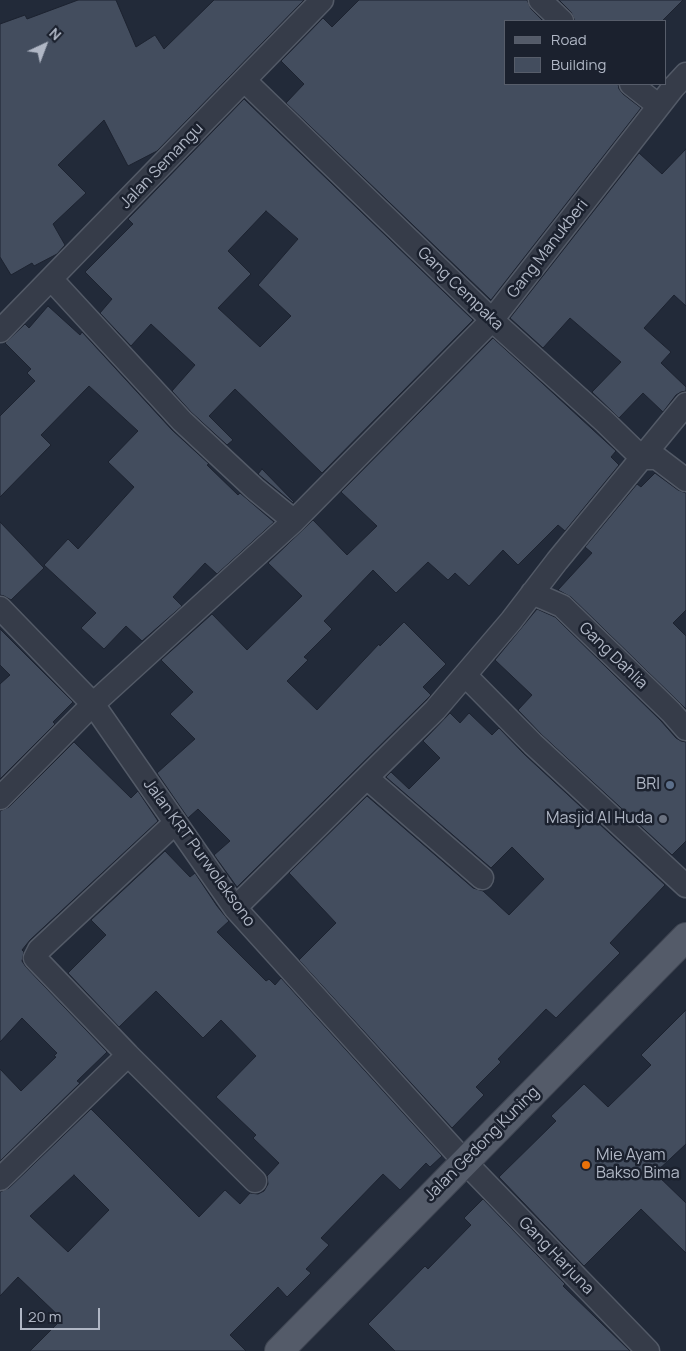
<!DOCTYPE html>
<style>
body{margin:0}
#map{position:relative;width:686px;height:1351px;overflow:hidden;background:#222a39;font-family:Manrope,sans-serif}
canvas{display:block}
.legend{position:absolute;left:504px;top:20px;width:162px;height:65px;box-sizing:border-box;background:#1b212e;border:1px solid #575d6a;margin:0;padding:6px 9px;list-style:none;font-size:15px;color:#b0b7c5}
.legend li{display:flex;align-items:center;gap:10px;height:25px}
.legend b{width:25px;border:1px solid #575d6a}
.north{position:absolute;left:20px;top:20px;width:50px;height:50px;-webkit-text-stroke:4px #1b212e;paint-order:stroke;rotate:43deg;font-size:14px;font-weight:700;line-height:20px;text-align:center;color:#b0b7c5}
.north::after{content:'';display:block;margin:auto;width:18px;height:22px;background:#b0b7c5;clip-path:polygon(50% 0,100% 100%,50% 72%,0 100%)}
.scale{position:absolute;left:20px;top:1308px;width:80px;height:22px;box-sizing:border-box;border:2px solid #b0b7c5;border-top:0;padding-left:6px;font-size:15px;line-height:18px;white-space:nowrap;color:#b0b7c5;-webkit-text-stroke:4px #1b212e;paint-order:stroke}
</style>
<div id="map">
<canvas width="686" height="1351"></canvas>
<ul class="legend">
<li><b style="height:6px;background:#545b69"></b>Road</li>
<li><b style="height:14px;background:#434d5e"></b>Building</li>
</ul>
<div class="north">N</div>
<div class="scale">20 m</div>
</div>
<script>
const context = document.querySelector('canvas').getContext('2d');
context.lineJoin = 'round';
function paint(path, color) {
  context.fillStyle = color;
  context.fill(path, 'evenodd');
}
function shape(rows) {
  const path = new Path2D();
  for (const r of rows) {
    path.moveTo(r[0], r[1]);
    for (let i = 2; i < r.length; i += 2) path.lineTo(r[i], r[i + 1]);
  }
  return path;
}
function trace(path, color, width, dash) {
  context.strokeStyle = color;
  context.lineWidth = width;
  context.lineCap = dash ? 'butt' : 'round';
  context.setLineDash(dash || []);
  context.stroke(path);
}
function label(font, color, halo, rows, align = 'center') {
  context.font = font + ' Manrope,sans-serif';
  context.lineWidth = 5;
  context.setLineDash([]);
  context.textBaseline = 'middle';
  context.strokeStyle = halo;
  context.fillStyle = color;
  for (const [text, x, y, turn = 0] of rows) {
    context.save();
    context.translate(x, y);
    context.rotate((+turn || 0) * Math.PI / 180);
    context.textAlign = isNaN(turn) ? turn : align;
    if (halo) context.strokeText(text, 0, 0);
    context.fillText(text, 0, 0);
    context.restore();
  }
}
const building = shape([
 [78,0,116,0,136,47,155,35,164,49,214,0,304,0,157,151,128,166,104,120,58,165,86,193,53,224,65,245,57,254,34,266,32,263,11,275,0,257,0,24,25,15,27,19,78,0],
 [359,0,527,0,531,9,543,21,505,21,505,84,618,84,619,89,623,94,641,108,491,300,286,103,304,84,281,61,323,18,332,27,359,0],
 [559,0,683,0,662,21,575,21,571,12,559,0],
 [244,99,473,320,322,473,235,389,209,416,233,440,227,445,191,412,172,391,195,365,151,324,131,346,100,313,112,299,85,272,133,224,128,219,244,99],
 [266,211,298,239,258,285,291,316,260,347,218,308,251,274,228,251,266,211],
 [686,149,686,306,674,295,644,328,671,352,661,363,686,387,686,391,681,392,676,395,663,412,643,393,619,418,592,392,621,362,570,318,543,348,510,318,639,153,662,174,686,149],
 [48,306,80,335,82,332,172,430,209,464,207,465,238,495,240,493,274,522,217,574,205,563,173,597,182,606,142,641,126,626,104,649,81,628,96,613,44,565,68,539,78,549,134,487,108,462,138,431,89,386,41,435,51,445,0,497,0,416,35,381,27,373,31,369,5,343,25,324,29,328,48,306],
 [493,338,616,451,611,457,619,465,565,531,558,525,518,565,503,550,469,586,455,573,448,580,428,562,396,593,373,570,324,621,332,629,304,657,308,660,287,681,317,710,379,644,380,646,404,622,446,664,423,687,431,695,425,701,237,887,214,855,230,841,198,809,188,818,157,773,195,739,170,714,193,692,161,660,212,614,247,650,302,596,268,563,313,520,347,555,377,526,341,492,493,338],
 [262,469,294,502,293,503,258,474,262,469],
 [655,473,678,490,686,493,686,610,673,623,686,636,686,709,571,597,558,590,592,553,585,547,637,484,641,487,655,473],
 [0,522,44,568,11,600,4,596,0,595,0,522],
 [537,609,555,617,661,721,676,738,681,741,686,742,686,841,672,855,542,735,518,710,532,695,495,660,537,609],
 [0,629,73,702,53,722,55,724,0,779,0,684,10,675,0,665,0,629],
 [450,713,460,723,469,713,492,735,499,728,524,754,665,885,610,943,620,953,556,1018,546,1009,498,1059,501,1062,476,1087,484,1095,452,1128,299,960,336,923,289,873,367,796,473,888,483,891,509,915,544,879,512,847,491,868,386,777,391,772,409,789,440,758,423,741,450,713],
 [74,742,131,798,138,791,158,821,30,940,22,950,24,952,22,961,26,967,107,1052,77,1081,80,1083,0,1161,0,1069,21,1091,56,1057,54,1056,57,1053,22,1018,0,1042,0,811,9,807,74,742],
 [165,851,190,877,195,873,217,906,229,921,217,932,266,981,269,979,275,985,281,978,442,1156,430,1167,426,1163,400,1190,383,1174,321,1238,329,1245,306,1269,311,1273,287,1297,278,1287,230,1335,246,1351,30,1351,62,1319,18,1277,0,1296,0,1192,9,1188,91,1109,199,1217,225,1190,240,1204,250,1193,258,1194,264,1191,268,1184,267,1176,279,1163,253,1138,256,1135,216,1097,256,1056,221,1020,203,1038,156,991,119,1027,68,973,106,935,91,920,165,851],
 [74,1175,109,1210,68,1252,30,1216,74,1175],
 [686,1010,686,1144,655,1173,686,1203,686,1253,641,1209,584,1266,499,1177,556,1121,551,1116,584,1084,608,1107,651,1065,641,1055,686,1010],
 [483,1199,565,1284,563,1286,630,1351,395,1351,368,1324,425,1266,428,1269,471,1225,464,1218,483,1199]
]);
const street = shape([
 [540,0,562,21],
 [245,81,492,320,605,422,642,458,657,458,686,480],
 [631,84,659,106],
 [52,280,182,421,255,489,294,521],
 [0,331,322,0],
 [532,593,562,606,671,712,686,729],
 [0,608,93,704,235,908,464,1161,648,1351],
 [465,675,533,744,686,886],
 [367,778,482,878],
 [0,798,93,704,294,521,492,320,673,88,686,74],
 [175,823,39,950,35,958,128,1055,255,1181],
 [235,908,435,710,511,621,557,561,686,404],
 [0,1179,128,1055]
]);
const primary = shape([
 [279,1351,686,937]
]);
const markers = [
 [670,785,5,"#5c6f8a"],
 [663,819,5,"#6b7280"],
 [586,1165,5,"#e8710a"]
];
const streetNames = [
 ["Jalan Semangu",162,166,-46],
 ["Gang Manukberi",548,249,-52],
 ["Gang Cempaka",460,289,44],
 ["Gang Dahlia",613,656,44],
 ["Jalan KRT Purwoleksono",199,853,54],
 ["Jalan Gedong Kuning",482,1144,-45],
 ["Gang Harjuna",556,1256,46]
];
const poiNames = [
 ["BRI",660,785],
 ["Masjid Al Huda",653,819],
 ["Mie Ayam",596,1156,"left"],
 ["Bakso Bima",596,1174,"left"]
];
paint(building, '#434d5e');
trace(building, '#1d2330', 1);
trace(street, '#535a67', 25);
trace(primary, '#3f4552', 30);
trace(street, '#363c49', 22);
trace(primary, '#545b69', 28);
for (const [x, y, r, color] of markers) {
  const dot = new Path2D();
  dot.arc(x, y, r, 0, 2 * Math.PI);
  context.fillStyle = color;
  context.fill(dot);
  trace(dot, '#1b212e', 2);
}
label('16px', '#b0b7c5', '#1b212e', streetNames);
label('16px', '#b0b7c5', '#1b212e', poiNames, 'right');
</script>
